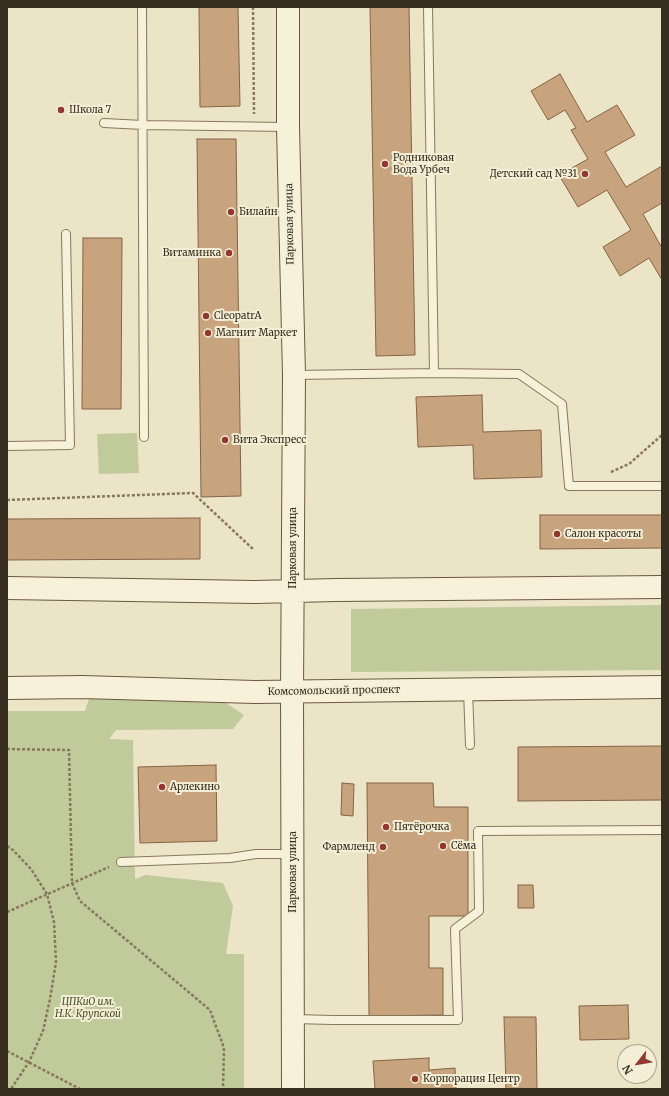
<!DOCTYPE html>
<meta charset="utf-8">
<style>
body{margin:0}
#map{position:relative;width:669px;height:1096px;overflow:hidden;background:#ece4c7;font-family:Merriweather,serif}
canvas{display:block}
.frame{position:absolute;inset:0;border:8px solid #382e20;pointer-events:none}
.north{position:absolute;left:617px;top:1044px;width:40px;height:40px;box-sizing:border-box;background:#f4eed6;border:1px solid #a9a18d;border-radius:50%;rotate:239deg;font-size:11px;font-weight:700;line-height:16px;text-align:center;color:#382e20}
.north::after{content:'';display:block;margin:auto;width:14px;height:18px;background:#923830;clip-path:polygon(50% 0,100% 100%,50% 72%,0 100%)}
</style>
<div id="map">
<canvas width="669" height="1096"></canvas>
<div class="frame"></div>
<div class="north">N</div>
</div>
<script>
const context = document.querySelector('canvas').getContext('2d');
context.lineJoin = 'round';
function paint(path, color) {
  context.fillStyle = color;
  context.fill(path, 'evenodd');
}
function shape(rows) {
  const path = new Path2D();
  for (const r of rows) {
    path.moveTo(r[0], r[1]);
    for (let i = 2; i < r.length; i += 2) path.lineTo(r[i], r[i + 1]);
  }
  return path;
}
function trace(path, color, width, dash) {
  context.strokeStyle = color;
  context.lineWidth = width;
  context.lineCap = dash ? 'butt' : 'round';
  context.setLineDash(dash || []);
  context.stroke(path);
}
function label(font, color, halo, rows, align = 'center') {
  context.font = font + ' Merriweather,serif';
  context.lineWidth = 4;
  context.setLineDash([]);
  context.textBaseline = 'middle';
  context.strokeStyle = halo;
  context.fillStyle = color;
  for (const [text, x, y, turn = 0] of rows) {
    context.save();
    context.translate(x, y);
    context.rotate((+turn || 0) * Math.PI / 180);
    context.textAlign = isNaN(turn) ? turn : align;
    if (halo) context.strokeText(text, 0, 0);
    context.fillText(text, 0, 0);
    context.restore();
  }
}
const green = shape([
 [137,433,139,473,99,474,97,434],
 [662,605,662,670,351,672,351,609],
 [89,699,226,703,244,715,233,729,116,730,109,739,133,740,135,879,145,875,223,883,233,906,226,954,244,954,244,1089,7,1089,7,711,85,711]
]);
const building = shape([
 [199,7,238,7,240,106,200,107,199,7],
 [370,7,409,7,415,355,376,356,370,7],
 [560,74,587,122,617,105,635,135,605,152,626,187,662,166,662,203,643,214,662,248,662,280,649,258,620,276,603,247,631,230,607,190,578,207,559,175,588,159,571,130,576,128,565,110,548,120,531,91,560,74],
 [197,139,236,139,241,496,201,497,197,139],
 [83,238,122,238,121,409,82,409,83,238],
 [482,395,483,432,541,430,542,477,474,479,473,445,418,447,416,397,482,395],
 [540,515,662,515,662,548,540,549,540,515],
 [200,518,200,559,7,560,7,519,200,518],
 [662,746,662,800,518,801,518,747,662,746],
 [216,765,217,841,140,843,138,767,216,765],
 [342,783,354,784,353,816,341,815,342,783],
 [367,783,433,783,434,807,468,807,468,916,429,916,429,968,443,968,443,1015,369,1016,367,783],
 [518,885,533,885,534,908,518,908,518,885],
 [628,1005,629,1039,580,1040,579,1006,628,1005],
 [504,1017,536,1017,537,1089,506,1089,504,1017],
 [429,1058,429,1070,455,1068,456,1089,375,1089,373,1061,429,1058]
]);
const path = shape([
 [253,7,254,114],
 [662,32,662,33],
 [611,472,629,464,662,435],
 [7,500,193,493,254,550],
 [7,749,69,750,72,883,80,901,210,1010,224,1048,223,1089],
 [7,846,13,850,31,869,47,894,54,922,56,962,50,999,43,1031,29,1062,11,1089],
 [7,912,109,867],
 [7,1051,80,1089]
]);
const lane = shape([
 [142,7,144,437],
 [428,7,434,373,519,374,562,404,569,486,662,486],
 [104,123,143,125,287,127],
 [294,375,434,373],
 [7,446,70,445,66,234],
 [468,690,470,745],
 [121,862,230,858,256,854,292,854],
 [293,1019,333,1020,458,1020,455,929,479,911,478,831,662,830]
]);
const secondary = shape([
 [288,7,288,127,294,375,292,691,293,1089],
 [7,588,255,592,336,590,662,587],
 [7,688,82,687,255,692,662,687]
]);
const markers = [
 [61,110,4,"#923830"],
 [385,164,4,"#923830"],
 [585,174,4,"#923830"],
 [231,212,4,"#923830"],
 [229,253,4,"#923830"],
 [206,316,4,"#923830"],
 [208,333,4,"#923830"],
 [225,440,4,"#923830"],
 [557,534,4,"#923830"],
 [162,787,4,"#923830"],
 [386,827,4,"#923830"],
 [443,846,4,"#923830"],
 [383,847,4,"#923830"],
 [415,1079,4,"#923830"]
];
const poiNames = [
 ["Школа 7",69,110],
 ["Родниковая",393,158],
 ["Вода Урбеч",393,170],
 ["Детский сад №31",577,174,"right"],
 ["Билайн",239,212],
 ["Витаминка",221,253,"right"],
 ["CleopatrA",214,316],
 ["Магнит Маркет",216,333],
 ["Вита Экспресс",233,440],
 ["Салон красоты",565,534],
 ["Арлекино",170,787],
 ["Пятёрочка",394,827],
 ["Сёма",451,846],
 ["Фармленд",375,847,"right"],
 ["Корпорация Центр",423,1079]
];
const streetNames = [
 ["Парковая улица",290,224,-91],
 ["Парковая улица",293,548,-90],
 ["Комсомольский проспект",334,691,-1],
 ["Парковая улица",293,872,-90]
];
const parkNames = [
 ["ЦПКиО им.",88,1002],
 ["Н.К. Крупской",88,1014]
];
paint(green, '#c0ca9b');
paint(building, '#c8a47e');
trace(building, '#846344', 1);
trace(lane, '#87775d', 10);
trace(secondary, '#695840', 24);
trace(path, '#87775d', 2.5, [3, 2]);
trace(lane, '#f7f1d9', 8);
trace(secondary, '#f7f1d9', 22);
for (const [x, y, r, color] of markers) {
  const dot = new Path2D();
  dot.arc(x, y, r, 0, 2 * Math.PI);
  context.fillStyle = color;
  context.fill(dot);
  trace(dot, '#f4eed6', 1.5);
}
label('10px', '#382e20', '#f4eed6', poiNames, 'left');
label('10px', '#382e20', '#f4eed6', streetNames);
label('italic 10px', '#445328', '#f4eed6', parkNames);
</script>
